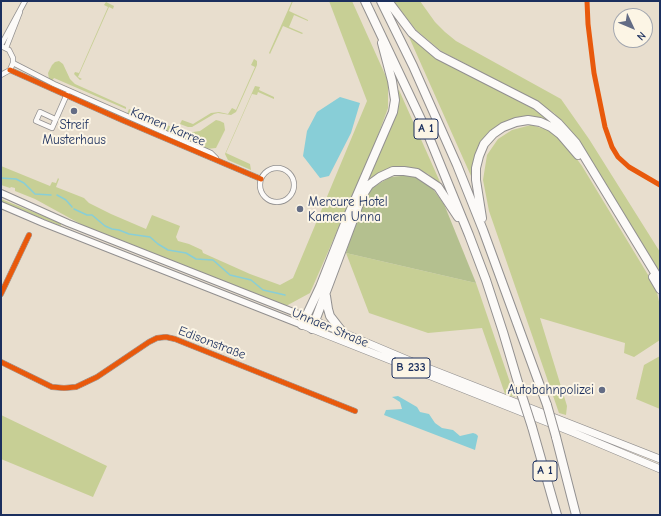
<!DOCTYPE html>
<meta charset="utf-8">
<style>
body{margin:0}
#map{position:relative;width:661px;height:516px;overflow:hidden;background:#e8dece;font-family:"Comic Neue",sans-serif}
canvas{display:block}
.frame{position:absolute;inset:0;border:2px solid #1b2f5e;pointer-events:none}
.north{position:absolute;left:613px;top:8px;width:40px;height:40px;box-sizing:border-box;background:#fcf5e5;border:1px solid #a2a6af;border-radius:50%;rotate:134deg;font-size:11px;font-weight:700;line-height:16px;text-align:center;color:#1b2f5e}
.north::after{content:'';display:block;margin:auto;width:14px;height:18px;background:#636c85;clip-path:polygon(50% 0,100% 100%,50% 72%,0 100%)}
</style>
<div id="map">
<canvas width="661" height="516"></canvas>
<div class="frame"></div>
<div class="north">N</div>
</div>
<script>
const context = document.querySelector('canvas').getContext('2d');
context.lineJoin = 'round';
function paint(path, color) {
  context.fillStyle = color;
  context.fill(path, 'evenodd');
}
function shape(rows) {
  const path = new Path2D();
  for (const r of rows) {
    if (r.length === 3) {
      path.moveTo(r[0] + r[2], r[1]);
      path.arc(r[0], r[1], r[2], 0, 2 * Math.PI);
      continue;
    }
    path.moveTo(r[0], r[1]);
    for (let i = 2; i < r.length; i += 2) path.lineTo(r[i], r[i + 1]);
  }
  return path;
}
function trace(path, color, width, dash) {
  context.strokeStyle = color;
  context.lineWidth = width;
  context.lineCap = dash ? 'butt' : 'round';
  context.setLineDash(dash || []);
  context.stroke(path);
}
function label(font, color, halo, rows, align = 'center') {
  context.font = font + ' "Comic Neue",sans-serif';
  context.lineWidth = 4;
  context.setLineDash([]);
  context.textBaseline = 'middle';
  context.strokeStyle = halo;
  context.fillStyle = color;
  for (const [text, x, y, turn = 0] of rows) {
    context.save();
    context.translate(x, y);
    context.rotate((+turn || 0) * Math.PI / 180);
    context.textAlign = isNaN(turn) ? turn : align;
    if (halo) context.strokeText(text, 0, 0);
    context.fillText(text, 0, 0);
    context.restore();
  }
}
const green = shape([
 [292,1,293,1,289,11,308,20,308,21,294,15,289,27,303,33,302,34,283,26,270,54,269,53],
 [329,1,352,1,388,81,388,108,373,149,310,293,286,306,86,227,35,199,15,191,15,188,11,187,10,188,1,185,1,166,50,186,52,182,56,183,58,178,59,179,56,187,84,198,89,203,111,214,146,229,152,215,180,226,176,237,178,241,189,244,202,250,203,253,250,274,280,285,293,278,367,101],
 [393,1,420,1,435,22,445,32,456,41,561,99,589,139,660,252,660,274,579,143,554,113,513,89,441,51,416,30],
 [106,2,114,6,113,9,109,7,78,77,82,79,80,80,74,74,75,72,79,73,108,7,104,5],
 [411,35,490,86,532,108,547,118,546,121,528,117,491,133,474,175,471,176,409,37],
 [254,59,257,61,257,65,236,112,231,115,218,113,214,114,192,127,188,127,180,124,182,120,193,124,211,113,219,112,228,114,232,108,236,110,255,67,251,65],
 [59,61,63,64,70,79,75,84,126,107,126,109,54,78,52,81,49,79,48,73,52,65,55,62],
 [255,86,260,87,259,90,274,97,274,99,258,92,257,95,252,94,226,153,250,164,251,170,228,160,225,154],
 [399,90,440,182,438,183,428,174,416,169,402,166,388,169,377,174,368,182,366,181,396,91],
 [129,109,186,133,200,131,216,120,220,121,224,123,225,130,216,148,206,149,127,114],
 [531,125,548,130,565,143,582,166,656,288,660,306,660,340,634,357,624,353,625,343,540,318,567,406,566,415,559,413,489,211,483,180,487,155,498,139,512,130],
 [1,199,61,223,61,226,1,202],
 [346,253,476,283,515,397,505,394,482,328,428,333,369,313],
 [660,356,660,409,636,399,644,365],
 [1,415,107,466,93,497,1,459]
]);
const forest = shape([
 [412,175,430,185,444,204,476,283,346,253,359,210,372,188,390,177]
]);
const water = shape([
 [340,97,360,103,351,133,329,176,320,178,303,156,307,131,317,112],
 [398,396,417,407,420,412,429,414,435,423,442,428,453,430,460,436,473,433,476,434,478,436,475,450,384,415,386,410,402,409,400,402,392,397]
]);
const stream = shape([
 [1,178,16,179,24,183,35,194,51,195],
 [57,195,66,200,72,207],
 [74,209,87,215,92,215,105,226,112,229,119,230,129,234,150,237,158,244,168,250,186,253,196,259,213,260,230,275,251,280,263,290,285,295]
]);
const minor = shape([
 [1,45,25,1],
 [1,46,9,50,13,58,13,63,10,70,1,75],
 [6,48,20,12],
 [13,63,54,84,211,153,216,158],
 [10,70,122,120,261,179],
 [55,119,40,112,36,121,52,128,67,94],
 [277,185,17],
 [1,294,29,235],
 [1,362,52,387,64,388,76,387,97,377,149,342,157,338,166,337,175,339,355,411]
]);
const secondary = shape([
 [1,193,68,223,306,317],
 [1,205,43,223,302,325]
]);
const primary = shape([
 [306,317,415,363,660,459],
 [302,325,572,432,660,469]
]);
const motorway = shape([
 [365,1,427,132,469,235,486,280,503,332,522,396],
 [381,1,413,66,457,165,483,230,547,405],
 [388,1,412,33,438,55,536,105,558,123,576,143,660,281],
 [482,218,476,180,476,168,479,156,484,144,493,134,503,127,516,122,528,120,540,122,551,127,560,134,578,155],
 [653,277,660,289],
 [326,296,328,309,330,316,344,334],
 [302,325,320,287,348,216,393,112,395,100,392,81,382,43],
 [312,329,362,196,369,185,380,177,393,171,404,171,417,173,438,187,458,217],
 [532,427,557,515],
 [556,437,576,515]
]);
const motorwayBridge = shape([
 [522,396,532,427],
 [547,405,556,437]
]);
const cycleway = shape([
 [587,1,588,24,594,73,605,127,612,147,618,157,629,167,660,185],
 [10,70,122,120,261,179],
 [1,294,29,235],
 [1,362,52,387,64,388,76,387,97,377,149,342,157,338,166,337,175,339,355,411]
]);
const markers = [
 [74,111,4,"#636c85"],
 [300,209,4,"#636c85"],
 [602,390,4,"#636c85"]
];
const shields = [
 [426,129,24],
 [411,368,38],
 [545,471,24]
];
const shieldNames = [
 ["A 1",426,129],
 ["B 233",411,368],
 ["A 1",545,471]
];
const poiNames = [
 ["Streif",74,125],
 ["Musterhaus",74,140],
 ["Mercure Hotel",308,202,"left"],
 ["Kamen Unna",308,217,"left"],
 ["Autobahnpolizei",594,390,"right"]
];
const streetNames = [
 ["Kamen Karree",168,127,23],
 ["Unnaer Straße",330,328,23],
 ["Edisonstraße",212,343,21]
];
paint(green, '#c7cf95');
paint(forest, '#b4c08f');
paint(water, '#88ced7');
trace(stream, '#88ced7', 1.5);
trace(minor, '#929090', 6);
trace(secondary, '#929090', 8);
trace(primary, '#929090', 8);
trace(motorway, '#929090', 10);
trace(minor, '#fcfaf8', 4.5);
trace(secondary, '#fcfaf8', 6);
trace(primary, '#fcfaf8', 7);
trace(motorway, '#fcfaf8', 8);
trace(motorwayBridge, '#929090', 10, []);
trace(motorwayBridge, '#fcfaf8', 8);
trace(cycleway, '#e8590c', 5);
for (const [x, y, r, color] of markers) {
  const dot = new Path2D();
  dot.arc(x, y, r, 0, 2 * Math.PI);
  context.fillStyle = color;
  context.fill(dot);
  trace(dot, '#fcf5e5', 1.5);
}
for (const [x, y, w] of shields) {
  const box = new Path2D();
  box.roundRect(x - w / 2, y - 10, w, 20, 3);
  context.fillStyle = '#fcf5e5';
  context.fill(box);
  trace(box, '#1b2f5e', 1);
}
label('bold 12px', '#1b2f5e', null, shieldNames);
label('13px', '#1b2f5e', '#fcf5e5', poiNames);
label('13px', '#1b2f5e', '#fcf5e5', streetNames);
</script>
